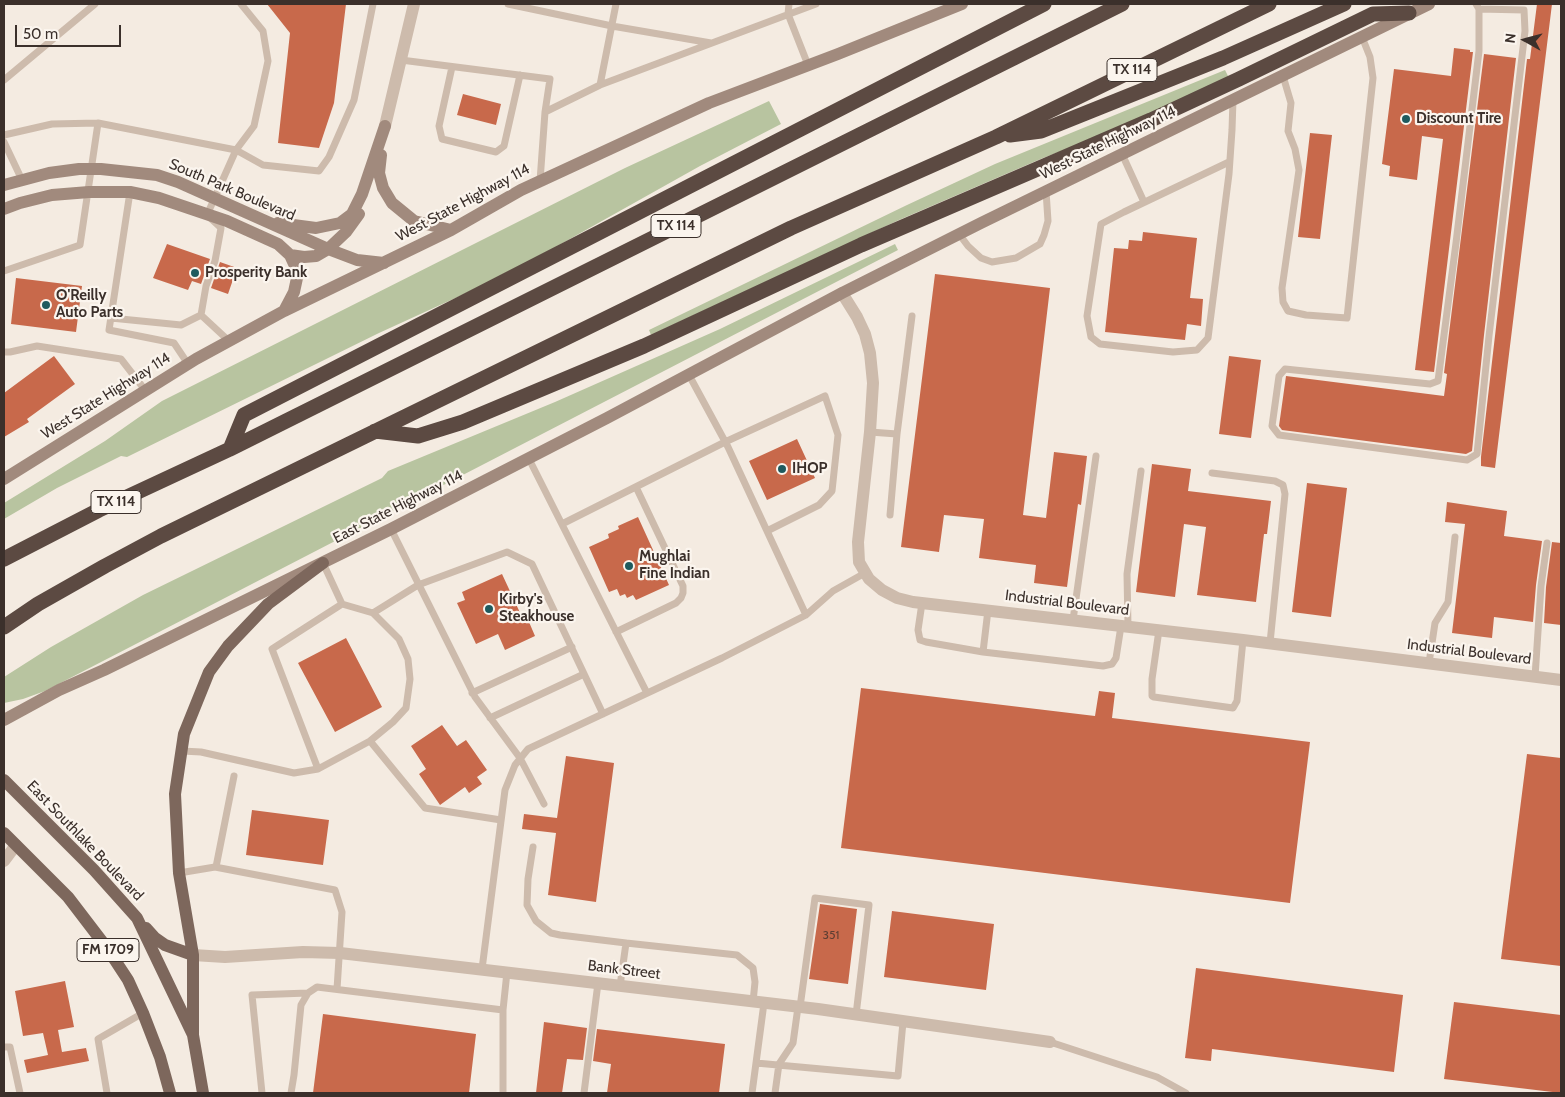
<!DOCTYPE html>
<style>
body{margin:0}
#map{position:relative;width:1565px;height:1097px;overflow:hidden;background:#f4ebe1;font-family:Cabin,sans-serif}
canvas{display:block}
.frame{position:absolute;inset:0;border:5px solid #3b302b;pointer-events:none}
.north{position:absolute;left:1500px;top:15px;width:50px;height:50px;-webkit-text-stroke:4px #fbf5ee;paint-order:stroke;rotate:277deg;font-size:14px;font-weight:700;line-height:20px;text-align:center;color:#3b302b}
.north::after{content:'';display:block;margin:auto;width:18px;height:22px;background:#3b302b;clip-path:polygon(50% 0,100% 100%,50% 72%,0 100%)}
.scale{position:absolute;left:15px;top:25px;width:106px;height:22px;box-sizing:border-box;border:2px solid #3b302b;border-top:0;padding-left:6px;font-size:15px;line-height:18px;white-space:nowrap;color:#3b302b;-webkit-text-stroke:4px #fbf5ee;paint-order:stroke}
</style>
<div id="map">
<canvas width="1565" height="1097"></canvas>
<div class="frame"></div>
<div class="north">N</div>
<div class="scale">50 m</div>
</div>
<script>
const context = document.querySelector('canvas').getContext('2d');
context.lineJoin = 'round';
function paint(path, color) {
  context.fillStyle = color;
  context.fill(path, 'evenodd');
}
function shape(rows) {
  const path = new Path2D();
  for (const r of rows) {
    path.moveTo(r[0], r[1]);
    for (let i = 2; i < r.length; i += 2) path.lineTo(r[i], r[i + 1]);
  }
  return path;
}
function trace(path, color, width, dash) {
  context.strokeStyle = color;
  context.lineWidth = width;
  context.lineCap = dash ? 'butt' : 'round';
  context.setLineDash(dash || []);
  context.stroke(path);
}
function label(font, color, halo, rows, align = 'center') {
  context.font = font + ' Cabin,sans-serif';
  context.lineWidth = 4.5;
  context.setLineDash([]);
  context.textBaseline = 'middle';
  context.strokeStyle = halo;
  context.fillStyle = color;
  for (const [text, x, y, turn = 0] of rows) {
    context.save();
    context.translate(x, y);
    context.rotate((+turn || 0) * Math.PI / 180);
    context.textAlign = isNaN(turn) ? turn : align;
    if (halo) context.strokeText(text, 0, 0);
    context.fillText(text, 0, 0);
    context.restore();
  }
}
const green = shape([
 [1225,70,1229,78,1103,135,1043,158,899,220,651,335,649,330,907,205,995,164],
 [769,101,781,124,700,166,552,249,462,295,379,333,127,457,121,456,57,488,4,519,4,503,105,441,162,401,625,168],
 [895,244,898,250,45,691,23,699,4,703,4,677,51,647,143,595,378,480,382,478,388,471,555,402,720,329]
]);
const building = shape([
 [267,4,346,4,334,103,319,148,278,143,290,33],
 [1537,4,1552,4,1495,468,1481,466,1481,457,1527,59,1530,59],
 [1454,48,1470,50,1470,52,1473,52,1434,372,1415,370,1443,139,1422,136,1417,180,1389,176,1390,166,1382,164,1394,69,1451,76],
 [1484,54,1516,58,1484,335,1472,451,1466,454,1282,430,1279,426,1286,376,1444,396,1447,374,1444,373],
 [463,94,501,104,496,125,457,115],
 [1310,133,1332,135,1320,239,1298,237],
 [1143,232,1197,238,1190,298,1203,299,1201,326,1187,324,1185,340,1105,332,1114,248,1128,249,1129,240,1142,241],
 [167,244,210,259,201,284,192,281,188,290,153,278],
 [220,262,237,268,228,294,211,288],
 [935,274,1050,288,1023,515,1046,518,1054,452,1087,456,1081,505,1078,504,1067,587,1034,583,1036,565,979,558,984,519,944,515,939,552,901,547],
 [16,278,82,286,76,332,11,324],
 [54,356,75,384,27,419,29,422,4,437,4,393],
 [1229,356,1261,360,1251,438,1219,434],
 [797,439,815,478,767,500,749,461],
 [1152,464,1191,469,1188,491,1271,501,1267,534,1264,534,1256,602,1197,595,1206,527,1184,524,1175,597,1136,592],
 [1307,483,1347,488,1331,617,1292,612],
 [1447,502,1507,511,1504,536,1542,541,1536,585,1533,622,1494,617,1492,638,1452,633,1465,524,1445,522],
 [638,517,669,585,636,600,633,595,627,598,625,594,620,596,617,589,609,592,589,547,609,538,608,534,619,529,618,526],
 [1552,542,1561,543,1561,625,1544,623,1546,587],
 [502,574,522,617,526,615,535,636,505,650,498,634,476,644,457,603,465,600,462,592],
 [346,638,382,707,335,732,298,663],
 [861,688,1095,716,1099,691,1115,693,1112,718,1310,742,1290,903,841,848],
 [442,725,457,746,466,740,487,770,477,777,482,784,469,793,465,787,440,805,419,774,426,769,411,746],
 [1527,754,1561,758,1561,966,1501,959],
 [566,756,614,763,596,902,548,895,556,833,522,829,524,814,557,818],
 [252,810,329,820,323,865,246,855],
 [820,904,857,909,848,984,809,979],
 [892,911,994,924,986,990,884,977],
 [1196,968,1403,995,1394,1072,1212,1049,1211,1061,1185,1058],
 [65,981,74,1027,58,1030,62,1052,86,1048,89,1061,27,1073,24,1060,48,1055,43,1033,23,1036,15,991],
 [1454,1002,1561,1015,1561,1093,1444,1079],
 [323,1014,476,1034,469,1093,313,1093],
 [544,1022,587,1028,583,1060,567,1059,562,1093,536,1093],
 [597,1029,725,1044,719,1093,607,1093,611,1064,593,1061]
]);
const service = shape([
 [508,4,612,26,711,43],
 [789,4,788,14,808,65],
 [1476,4,1479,9,1479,51,1456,243,1438,381,1430,384,1285,369,1279,376,1272,426,1279,435,1467,460,1477,454,1489,336,1525,31,1524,10,1479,9],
 [401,60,550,79,545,112,600,85,616,4],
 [452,67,439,126,442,139,496,152,504,146,520,75],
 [1283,76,1291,103,1288,131,1295,149,1299,170,1282,288,1283,302,1288,311,1306,315,1347,318,1373,78,1370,57,1362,37],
 [4,80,95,4],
 [600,85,816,4],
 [4,135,52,124,98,123],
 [4,142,22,180],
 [1122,154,1144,202],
 [1229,162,1124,212,1101,224,1087,316,1091,337,1100,344,1173,352,1197,350,1208,338,1229,174,1232,130,1233,100],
 [540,181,545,112],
 [130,192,109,330,174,343,188,364],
 [959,234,968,246,981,258,992,262,1016,258,1040,244,1044,235,1048,221,1046,191],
 [4,271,80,245,98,123,236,150,263,165,319,171,329,157,354,100,373,4],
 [201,315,206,286,215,261,221,228,207,215,236,150,254,126,268,61,263,31,241,4],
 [111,318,181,325,201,315,229,341],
 [4,352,10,352,37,346,121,359,145,390],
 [689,375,728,447,806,615],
 [870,432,897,434,890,515],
 [897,434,912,316],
 [529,459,647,693],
 [1212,473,1275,481,1283,485,1285,494,1270,643],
 [562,524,725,442,825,396,838,435,832,491,819,505,767,531],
 [391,529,475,697,520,758,544,804],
 [922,603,918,630,920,640,926,642,983,652,1103,666,1112,664,1116,658,1121,626],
 [342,604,373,613],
 [1073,620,1096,456],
 [1128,626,1127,574,1141,471],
 [1159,630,1152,679,1152,696,1154,697,1233,708,1237,701,1243,640],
 [616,632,676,603,681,598,683,593,683,586,636,487],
 [983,652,988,610],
 [1429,663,1435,623,1448,602,1455,537],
 [1535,677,1541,586,1547,543],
 [472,693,572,647],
 [490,718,584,674],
 [370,741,393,722,406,708,410,679,408,659,399,639,373,613,418,585,507,552,532,564,603,714],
 [182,751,201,752,294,773,318,769,370,741,425,808,501,820],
 [318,769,272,649,342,604,323,563],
 [533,847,528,879,527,905,536,921,551,933,560,935,626,943,620,986],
 [216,867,234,776],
 [179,873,215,867,335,890,342,912,337,989],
 [626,943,737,955,753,968,755,982,753,1002],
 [482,969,505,790,515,765,528,749,722,658,806,615,833,591,865,573],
 [800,1007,815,898,869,905,856,1015],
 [1050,1042,1157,1077,1186,1093],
 [4,1047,10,1047,20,1093],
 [756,1063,898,1076,903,1022],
 [107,1093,98,1039,143,1013],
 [262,1093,252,995,308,993],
 [291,1093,294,1075,301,1005,308,993,317,987,503,1010],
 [503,1093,503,1010,507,972],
 [584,1093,598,983],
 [752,1093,764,1003],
 [775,1093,779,1064,793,1043,798,1007]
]);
const minor = shape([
 [842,293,857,317,865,334,870,353,873,383,870,432,858,542,859,562,869,579,882,590,897,598,913,602,1243,640,1561,680],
 [4,861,16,845],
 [193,955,225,957,303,952,340,953,818,1009,1050,1042]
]);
const tertiary = shape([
 [385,126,414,4]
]);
const secondary = shape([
 [381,155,379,173,383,188,392,203,414,221,451,230],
 [4,185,49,173,79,169,101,169,157,175,178,182,328,249,357,260,384,263],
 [4,209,20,203,52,195,89,192,130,192,159,198,227,221,278,244,290,255,295,266,297,278,294,292,284,311],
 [278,223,316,228,340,223,352,214,362,194,385,126],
 [290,255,304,257,316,256,328,249,346,232,359,214],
 [4,479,196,359,284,311,451,230,521,190,709,103,838,54,962,4],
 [4,720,59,690,104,670,391,529,607,418,842,293,981,223,1429,4]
]);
const primary = shape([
 [4,780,94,870,137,918,193,1035,203,1093],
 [4,833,68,897,107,948,128,980,143,1013,160,1057,170,1093],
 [146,928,155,938,165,945,193,955],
 [193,1035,193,955,179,873,175,794,184,734,209,672,228,646,268,604,323,563]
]);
const motorway = shape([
 [1010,135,1041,131,1223,58,1344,4],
 [375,431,418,436,463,422,644,346,861,245,1151,120,1239,79,1373,14,1409,13],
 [230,449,244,415,1044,4],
 [4,559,99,510,230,449,1122,4],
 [4,627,38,604,105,566,161,536,791,228,996,137,1269,4]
]);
const markers = [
 [1406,119,5,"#1f5a5e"],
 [195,273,5,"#1f5a5e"],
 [46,305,5,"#1f5a5e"],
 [782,469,5,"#1f5a5e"],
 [629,566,5,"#1f5a5e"],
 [489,609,5,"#1f5a5e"]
];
const numberNames = [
 ["351",831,935]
];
const shields = [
 [1132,70,50],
 [676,226,50],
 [116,502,50],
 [108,950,62]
];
const shieldNames = [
 ["TX 114",1132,70],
 ["TX 114",676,226],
 ["TX 114",116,502],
 ["FM 1709",108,950]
];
const poiNames = [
 ["Discount Tire",1416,119],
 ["Prosperity Bank",205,273],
 ["O'Reilly",56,296],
 ["Auto Parts",56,313],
 ["IHOP",792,469],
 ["Mughlai",639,557],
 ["Fine Indian",639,574],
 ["Kirby's",499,600],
 ["Steakhouse",499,617]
];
const streetNames = [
 ["West State Highway 114",1108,143,-26],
 ["South Park Boulevard",232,190,23],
 ["West State Highway 114",463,203,-28],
 ["West State Highway 114",106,396,-32],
 ["East State Highway 114",398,507,-27],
 ["Industrial Boulevard",1067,603,7],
 ["Industrial Boulevard",1469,652,7],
 ["East Southlake Boulevard",85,841,46],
 ["Bank Street",624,970,7]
];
paint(green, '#b8c4a0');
paint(building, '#c8694b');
trace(service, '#cdbbac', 7);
trace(minor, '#cdbbac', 12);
trace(tertiary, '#cdbbac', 12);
trace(secondary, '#a18a7d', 12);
trace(primary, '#7d675c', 12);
trace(motorway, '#5c4a42', 15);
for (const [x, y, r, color] of markers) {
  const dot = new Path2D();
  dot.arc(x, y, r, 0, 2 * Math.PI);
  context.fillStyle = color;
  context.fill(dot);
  trace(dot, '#fbf5ee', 2);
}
label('12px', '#5e3e33', null, numberNames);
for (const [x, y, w] of shields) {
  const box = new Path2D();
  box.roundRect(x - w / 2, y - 11.5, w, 23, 4);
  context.fillStyle = '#fbf5ee';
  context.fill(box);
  trace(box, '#3b302b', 1);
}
label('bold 14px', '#3b302b', null, shieldNames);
label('bold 15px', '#3b302b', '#fbf5ee', poiNames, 'left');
label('15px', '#3b302b', '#fbf5ee', streetNames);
</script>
